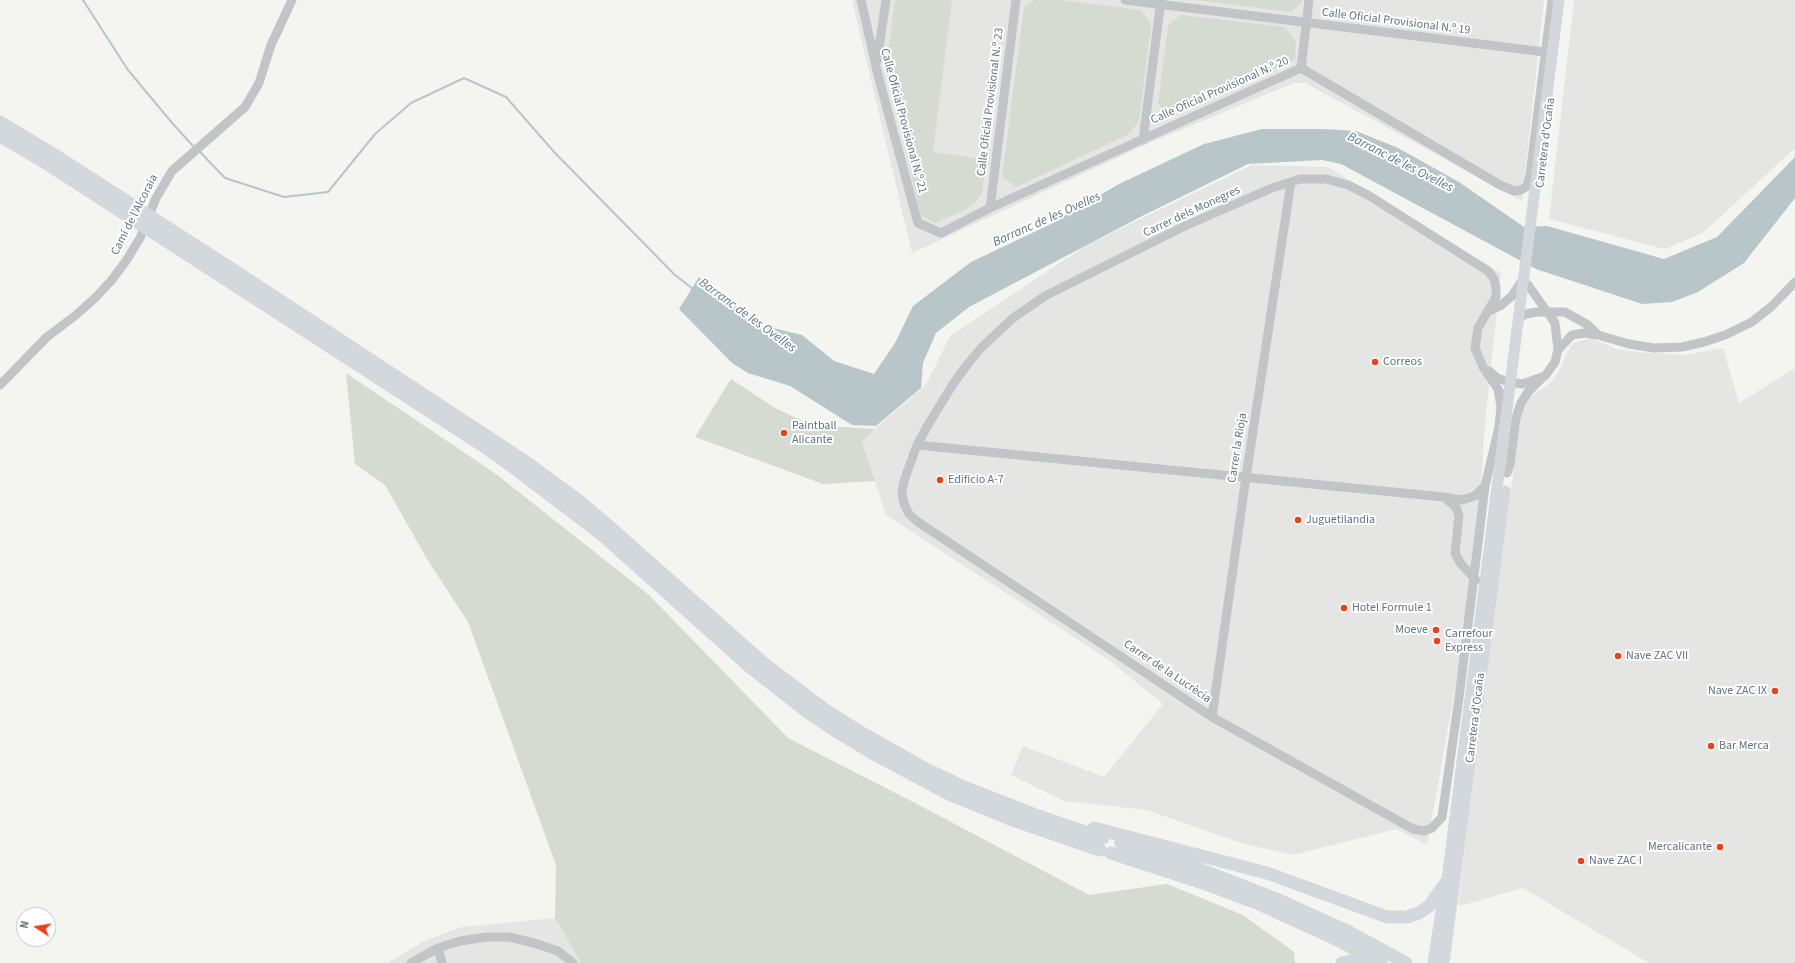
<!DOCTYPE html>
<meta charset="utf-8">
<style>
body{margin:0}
#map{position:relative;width:1795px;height:963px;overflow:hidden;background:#f4f4f0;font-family:"Source Sans 3",sans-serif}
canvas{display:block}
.north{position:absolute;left:16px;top:907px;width:40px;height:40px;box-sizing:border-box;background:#fff;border:1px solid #c0c8cd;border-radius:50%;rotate:282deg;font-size:11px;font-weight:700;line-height:16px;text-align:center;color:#617582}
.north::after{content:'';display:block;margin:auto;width:14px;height:18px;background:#ec4118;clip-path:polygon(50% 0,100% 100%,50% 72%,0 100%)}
</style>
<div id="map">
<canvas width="1795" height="963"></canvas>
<div class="north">N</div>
</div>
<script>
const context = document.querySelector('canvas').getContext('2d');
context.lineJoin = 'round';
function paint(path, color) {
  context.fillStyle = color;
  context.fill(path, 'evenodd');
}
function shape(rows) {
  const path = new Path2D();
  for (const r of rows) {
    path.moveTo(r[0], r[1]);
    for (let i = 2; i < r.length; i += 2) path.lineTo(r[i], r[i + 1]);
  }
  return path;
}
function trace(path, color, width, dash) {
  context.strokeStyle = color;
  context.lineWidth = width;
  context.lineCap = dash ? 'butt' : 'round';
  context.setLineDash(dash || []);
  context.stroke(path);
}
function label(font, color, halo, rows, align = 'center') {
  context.font = font + ' "Source Sans 3",sans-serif';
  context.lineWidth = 4;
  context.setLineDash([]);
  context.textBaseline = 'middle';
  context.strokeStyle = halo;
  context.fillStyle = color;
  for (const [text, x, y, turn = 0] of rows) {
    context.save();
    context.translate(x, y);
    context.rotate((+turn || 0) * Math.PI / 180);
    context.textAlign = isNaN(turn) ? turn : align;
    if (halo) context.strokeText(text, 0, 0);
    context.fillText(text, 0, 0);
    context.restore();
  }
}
const built = shape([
 [852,0,1544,0,1522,201,1305,83,1294,83,1145,145,912,253],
 [1574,0,1795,0,1795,148,1703,233,1665,249,1549,219],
 [1252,165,1328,167,1501,273,1485,422,1475,578,1427,845,1396,829,1293,855,1241,843,1147,810,1064,801,1011,775,1023,746,1104,777,1163,704,1109,660,886,515,862,440,926,385,950,336,1087,245],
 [1591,338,1616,349,1646,353,1685,355,1723,348,1739,403,1795,368,1795,963,1649,963,1523,888,1463,905,1458,905,1477,744,1521,414,1529,398,1551,382,1560,369,1566,354,1573,343],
 [555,918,581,963,387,963,426,940,462,927]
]);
const green = shape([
 [895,0,952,0,933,152,987,160,982,193,972,206,936,223,921,215,886,69],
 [1034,0,1059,0,1141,10,1151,24,1139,121,1129,134,1016,187,1002,177,1024,8],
 [1196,0,1302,0,1301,3,1291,12],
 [1181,15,1284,27,1296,41,1295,59,1171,116,1158,104,1168,25],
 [346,373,496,474,649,595,788,738,917,804,1089,895,1167,884,1243,915,1294,952,1295,963,581,963,555,918,556,865,468,622,427,559,385,485,355,464],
 [731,379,775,408,811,425,875,429,862,441,875,481,823,484,695,437]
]);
const water = shape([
 [1262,129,1324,129,1356,131,1398,148,1459,182,1524,227,1547,226,1664,259,1717,237,1795,157,1795,198,1744,263,1698,292,1672,302,1642,304,1536,269,1341,164,1322,160,1248,164,1142,216,969,307,936,333,923,363,921,388,876,426,852,425,790,386,748,373,732,363,679,309,699,277,761,325,802,335,834,361,874,374,895,343,913,306,971,262,1051,224,1119,184,1204,144]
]);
const stream = shape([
 [83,0,128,70,173,124,194,147],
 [199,151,225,178,284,197,328,192,375,134,411,103,464,78,506,97,555,153,675,275,693,289]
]);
const minor = shape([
 [861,0,878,75,918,223,941,233,990,208,1301,68,1500,185,1514,191,1521,190,1527,186,1530,175,1552,0],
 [1125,0,1545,52],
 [877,61,886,0],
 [1301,68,1309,0],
 [1143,140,1161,0],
 [990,208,1016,0],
 [1487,312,1500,306,1512,296,1523,279],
 [1518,319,1526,314,1537,312,1565,312,1588,325,1598,335],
 [1558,350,1572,335,1585,333,1598,335,1629,344,1654,348,1682,347,1704,342,1725,335,1752,322,1772,306,1795,282],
 [1489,371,1497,378,1506,381,1522,384,1545,376,1555,362,1558,350,1555,323,1528,285],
 [0,385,47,337,76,315,95,298,111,281,126,261,140,238,156,198,172,171,245,107,259,83,271,45,292,0],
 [1498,389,1501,407,1499,427,1485,486,1459,698,1442,817,1432,828,1424,831,1413,829,1212,717,918,522,909,514,904,504,902,493,904,481,917,445,928,425,953,384,967,365,981,348,1013,318,1045,296,1185,226,1272,188,1300,179,1326,179,1348,185,1368,195,1488,271,1494,279,1496,288,1496,297,1478,328,1475,348,1483,367,1498,389,1508,407],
 [917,445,1444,497],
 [1507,473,1510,465,1516,418,1521,403,1528,392,1542,378],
 [1476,580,1461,564,1455,553,1459,516,1456,507,1444,497,1462,500,1475,496,1485,486],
 [1212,717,1246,477,1291,182],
 [438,948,442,963],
 [411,963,438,948,460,941,487,937,509,937,534,943,558,951,573,963]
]);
const major = shape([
 [1446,888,1559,0],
 [1444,963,1505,491]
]);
const highway = shape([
 [0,122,53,154,238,273,526,462,574,497,602,520,767,666,824,709,860,732,922,767,964,787,1041,817,1103,838],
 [0,136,49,165,233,284,485,447,517,470,601,534,751,668,806,711,839,733,872,753,949,794,1010,819,1100,850],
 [1094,828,1267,873,1387,917,1407,917,1419,913,1429,906,1447,881],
 [1121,843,1186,864,1274,898,1347,931,1406,963],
 [1111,853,1203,883,1259,904,1336,939,1381,963],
 [1342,963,1350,961,1365,963],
 [1434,963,1444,898]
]);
const markers = [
 [1375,362,4,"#ec4118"],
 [784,433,4,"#ec4118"],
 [940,480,4,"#ec4118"],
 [1298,520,4,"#ec4118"],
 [1344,608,4,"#ec4118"],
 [1436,630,4,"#ec4118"],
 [1437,641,4,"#ec4118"],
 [1618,656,4,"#ec4118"],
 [1775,691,4,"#ec4118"],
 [1711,746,4,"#ec4118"],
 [1720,847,4,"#ec4118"],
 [1581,861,4,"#ec4118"]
];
const streetNames = [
 ["Calle Oficial Provisional N.º 19",1396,22,7],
 ["Calle Oficial Provisional N.º 20",1220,91,-24],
 ["Calle Oficial Provisional N.º 23",991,102,-83],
 ["Calle Oficial Provisional N.º 21",903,121,75],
 ["Carretera d'Ocaña",1546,143,-83],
 ["Carrer dels Monegres",1192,212,-25],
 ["Camí de l'Alcoraia",135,215,-63],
 ["Carrer la Rioja",1238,448,-81],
 ["Carrer de la Lucrècia",1167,672,34],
 ["Carretera d'Ocaña",1476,718,-83]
];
const poiNames = [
 ["Correos",1383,362],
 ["Paintball",792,426],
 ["Alicante",792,440],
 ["Edificio A-7",948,480],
 ["Juguetilandia",1306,520],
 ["Hotel Formule 1",1352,608],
 ["Moeve",1428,630,"right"],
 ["Carrefour",1445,634],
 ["Express",1445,648],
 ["Nave ZAC VII",1626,656],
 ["Nave ZAC IX",1767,691,"right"],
 ["Bar Merca",1719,746],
 ["Mercalicante",1712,847,"right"],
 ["Nave ZAC I",1589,861]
];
const waterNames = [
 ["Barranc de les Ovelles",1400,163,27],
 ["Barranc de les Ovelles",1047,220,-24],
 ["Barranc de les Ovelles",747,316,36]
];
paint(built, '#e5e5e3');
paint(green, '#d5dbd0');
paint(water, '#b8c6ca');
trace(stream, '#b8c6ca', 2);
trace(minor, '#c1c5c8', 9);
trace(major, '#d2d8dc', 11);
trace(highway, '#d2d8dc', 13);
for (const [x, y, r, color] of markers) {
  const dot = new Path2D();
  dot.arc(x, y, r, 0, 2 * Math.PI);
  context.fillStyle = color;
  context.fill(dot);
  trace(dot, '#fff', 1.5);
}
label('12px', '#617582', '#fff', streetNames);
label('12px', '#617582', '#fff', poiNames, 'left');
label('italic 13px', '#5d7880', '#fff', waterNames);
</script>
